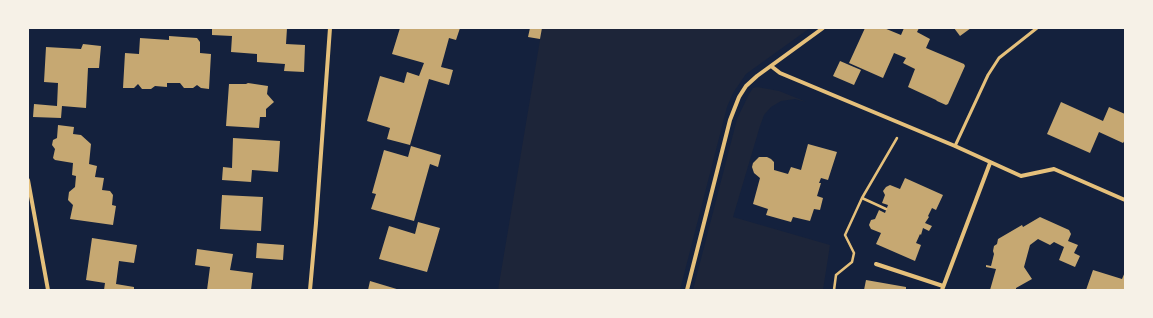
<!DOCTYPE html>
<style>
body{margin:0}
#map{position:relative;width:1153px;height:318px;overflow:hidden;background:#14213d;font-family:"Fira Sans Condensed",sans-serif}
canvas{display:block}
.frame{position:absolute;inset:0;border:29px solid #f6f1e7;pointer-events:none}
</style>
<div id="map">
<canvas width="1153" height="318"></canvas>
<div class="frame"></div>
</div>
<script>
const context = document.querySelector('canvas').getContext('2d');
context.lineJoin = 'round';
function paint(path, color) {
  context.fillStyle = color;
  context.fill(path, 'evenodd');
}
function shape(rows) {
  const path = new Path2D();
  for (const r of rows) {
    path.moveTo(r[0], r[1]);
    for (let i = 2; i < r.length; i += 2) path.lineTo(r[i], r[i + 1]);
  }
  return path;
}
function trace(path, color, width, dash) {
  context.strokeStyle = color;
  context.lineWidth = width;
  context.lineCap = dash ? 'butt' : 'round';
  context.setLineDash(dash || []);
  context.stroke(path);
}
const green = shape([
 [542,28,810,28,746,74,733,93,727,107,680,290,498,290],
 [757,87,779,91,799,99,806,102,795,99,781,101,771,107,764,115,760,126,733,217,830,245,823,290,693,290,737,119,749,94,753,88]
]);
const building = shape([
 [212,28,287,28,286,44,305,45,304,72,284,71,285,64,257,62,257,54,231,52,232,36,212,35],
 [400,28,460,28,456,40,449,38,441,67,453,70,449,85,429,79,410,145,387,139,390,128,367,121,380,76,404,83,407,72,419,76,424,63,392,54],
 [530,28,542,28,540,39,528,37],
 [865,28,884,28,901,35,904,28,919,28,917,32,930,39,926,48,964,64,965,66,948,104,946,105,937,101,936,100,908,87,915,69,903,63,906,58,894,53,883,78,849,63],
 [954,28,971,28,960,36],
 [169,36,197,38,200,42,200,53,211,54,209,89,201,88,197,85,193,88,184,88,180,83,167,83,167,87,155,86,151,89,142,89,138,84,134,88,123,88,125,53,139,54,140,38,169,40],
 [83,44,101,46,99,68,88,68,86,108,62,106,61,118,33,117,34,104,57,106,58,83,44,82,46,47,81,49],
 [840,61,861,70,854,85,833,76],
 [248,83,268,86,267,94,274,102,266,109,266,117,260,117,259,128,226,126,229,84,246,84],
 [1061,102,1103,121,1109,107,1125,114,1125,140,1123,143,1099,132,1090,153,1047,134],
 [58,125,74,127,73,134,81,135,91,144,89,164,97,166,95,177,104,178,102,190,110,191,113,195,112,205,116,206,113,225,70,219,73,205,68,200,69,192,75,187,76,176,72,175,73,163,55,160,53,158,55,149,52,145,53,140,57,138],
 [233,138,280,141,278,172,252,170,251,182,222,180,223,167,232,168],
 [808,144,837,152,828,180,821,178,819,183,821,183,817,196,823,198,820,210,814,209,810,221,793,217,791,222,766,215,768,209,753,204,760,178,754,173,752,167,753,163,759,157,767,157,771,159,774,162,774,170,788,174,791,167,801,170],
 [411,146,441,155,438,167,430,164,414,221,371,209,376,194,372,193,384,150,408,157],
 [905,178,943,195,936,210,932,208,928,216,929,217,925,223,932,226,929,231,923,228,921,235,920,234,916,243,921,245,915,261,876,244,881,233,871,229,869,225,871,220,875,219,879,210,885,213,888,205,882,203,885,195,883,191,886,187,890,185,900,189],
 [222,195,263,197,261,231,220,229],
 [1040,217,1069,230,1071,234,1068,241,1078,245,1074,253,1080,256,1075,267,1059,260,1064,247,1054,242,1050,245,1038,239,1030,245,1024,267,1032,279,1016,288,1016,290,990,290,996,269,986,267,986,265,991,266,994,254,993,251,994,246,997,244,998,239,1022,225,1023,227],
 [418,222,440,228,427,272,379,259,389,226,415,234],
 [92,238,137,245,134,263,119,261,116,284,134,287,134,290,104,290,105,283,86,280],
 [257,243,284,245,283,260,256,258],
 [197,249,233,254,230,270,253,273,251,290,207,290,210,267,195,265],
 [1093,270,1122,279,1125,272,1125,290,1086,290],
 [866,280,906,287,906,290,864,290],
 [370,281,400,290,368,290]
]);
const path = shape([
 [862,198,886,209],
 [834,290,836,275,852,262,854,253,845,235,862,198,897,138]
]);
const service = shape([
 [955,146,988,75,999,58,1037,28]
]);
const minor = shape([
 [771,66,780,73,955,146,1021,176,1054,169,1125,200],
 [28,180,48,290],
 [876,264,943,286],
 [310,290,316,223,330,28],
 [687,290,730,120,739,97,746,86,757,76,823,28],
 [942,290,990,163]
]);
paint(green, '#1d2539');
paint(building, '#c6a872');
trace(path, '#e5c07b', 2.5);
trace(service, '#e5c07b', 3);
trace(minor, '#e5c07b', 4);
</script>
